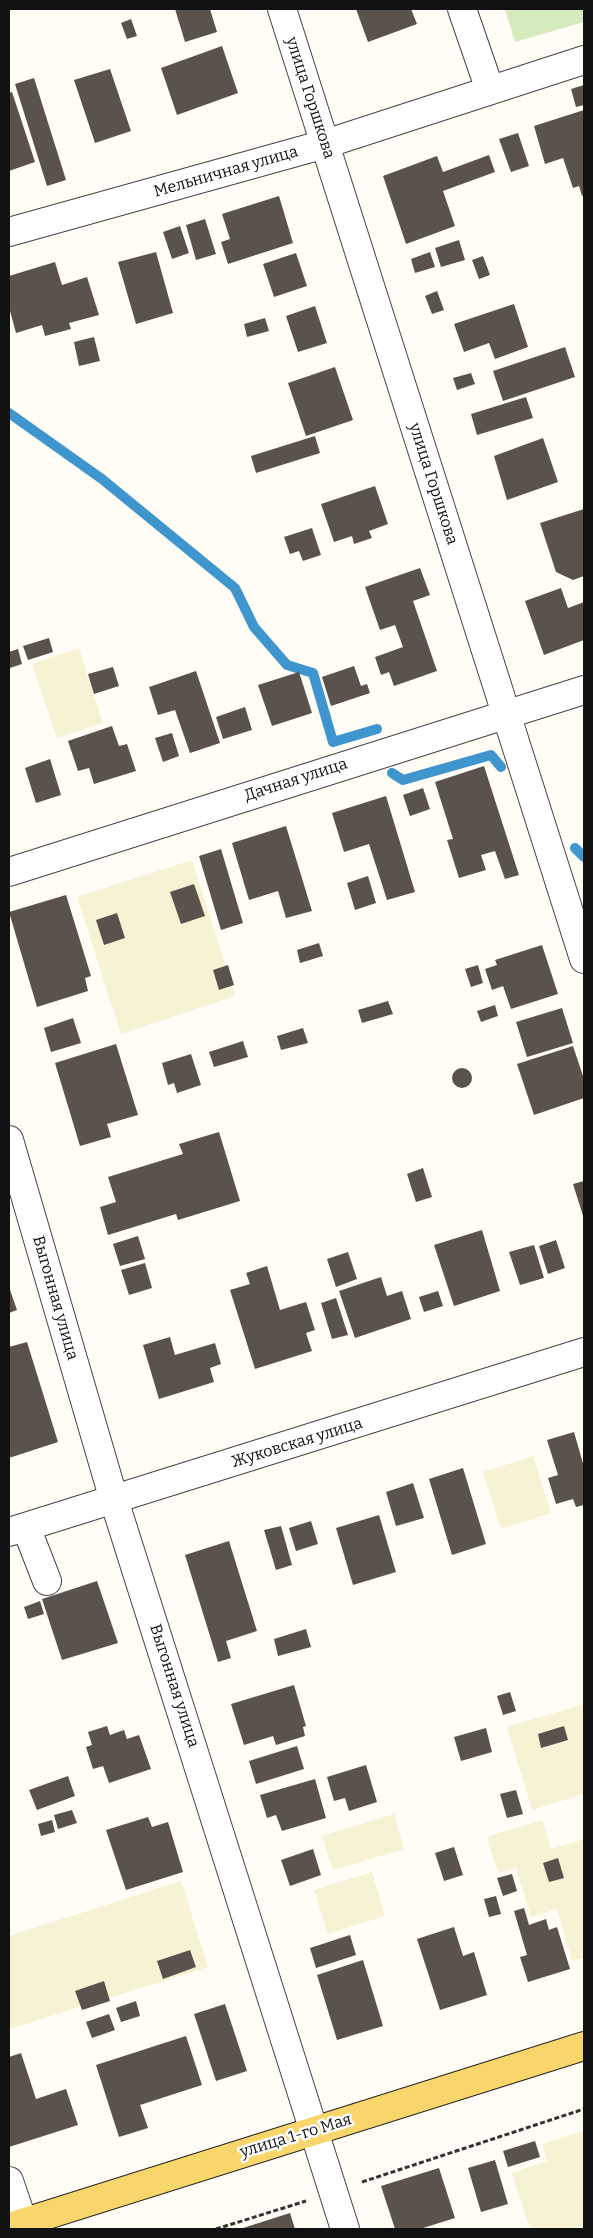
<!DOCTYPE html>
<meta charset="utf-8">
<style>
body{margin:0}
#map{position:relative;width:593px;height:2238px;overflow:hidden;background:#fffdf5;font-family:Bitter,serif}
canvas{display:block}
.frame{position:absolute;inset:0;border:10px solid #111;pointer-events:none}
</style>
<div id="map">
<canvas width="593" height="2238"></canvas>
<div class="frame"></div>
</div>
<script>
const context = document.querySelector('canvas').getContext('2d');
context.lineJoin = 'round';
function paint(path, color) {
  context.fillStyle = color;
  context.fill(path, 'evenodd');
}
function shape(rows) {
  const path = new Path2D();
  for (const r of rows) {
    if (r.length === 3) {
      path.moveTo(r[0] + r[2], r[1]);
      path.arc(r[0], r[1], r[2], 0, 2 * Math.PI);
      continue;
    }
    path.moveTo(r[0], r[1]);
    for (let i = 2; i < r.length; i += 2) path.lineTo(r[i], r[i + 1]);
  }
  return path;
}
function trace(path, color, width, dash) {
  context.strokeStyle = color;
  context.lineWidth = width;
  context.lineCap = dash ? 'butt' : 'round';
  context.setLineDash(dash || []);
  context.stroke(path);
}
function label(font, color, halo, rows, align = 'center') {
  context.font = font + ' Bitter,serif';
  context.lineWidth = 5;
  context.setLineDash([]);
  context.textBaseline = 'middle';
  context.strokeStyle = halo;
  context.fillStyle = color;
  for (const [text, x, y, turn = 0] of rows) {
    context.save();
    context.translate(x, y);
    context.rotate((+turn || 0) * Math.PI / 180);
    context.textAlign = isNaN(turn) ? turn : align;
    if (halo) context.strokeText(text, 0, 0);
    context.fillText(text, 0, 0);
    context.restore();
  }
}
const farmland = shape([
 [79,648,103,723,57,738,32,664],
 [192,860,235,996,121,1034,77,897],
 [533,1456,551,1513,501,1529,483,1472],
 [584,1704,584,1794,532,1810,507,1727],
 [394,1814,404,1849,333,1870,322,1836],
 [542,1820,551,1849,584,1839,584,1958,572,1961,557,1909,531,1917,516,1868,498,1873,487,1837],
 [372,1872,385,1916,328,1934,314,1890],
 [181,1881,208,1967,9,2029,9,1936],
 [584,2131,584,2226,574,2229,530,2229,512,2173,547,2161,542,2144]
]);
const green = shape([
 [505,9,584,9,584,22,515,42]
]);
const stream = shape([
 [9,413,102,479,235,588,254,627,287,665,313,673,333,742,377,729],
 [392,773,403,780,491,755,501,767],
 [575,848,584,857]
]);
const building = shape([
 [175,9,210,9,217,32,185,42],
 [356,9,411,9,417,24,368,42],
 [131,19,137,36,127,39,121,23],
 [222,46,238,93,177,115,161,68],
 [110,69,131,131,95,143,74,80],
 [34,78,66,180,47,186,15,84],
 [584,85,584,105,576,107,571,89],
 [12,92,35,162,9,171,9,93],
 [584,110,584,195,582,196,579,186,573,188,563,158,545,164,534,126],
 [518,133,529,166,511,172,499,139],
 [489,155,495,172,443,191,455,226,406,244,383,176,437,156,443,172],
 [279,196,293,243,228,264,221,242,230,239,222,214],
 [205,219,216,254,196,260,186,225],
 [180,226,189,253,172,259,163,232],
 [459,240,465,260,441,267,435,248],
 [156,252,173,313,136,324,118,262],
 [430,252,435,267,415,273,411,259],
 [296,253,307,286,274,297,263,264],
 [483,256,490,275,479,279,472,260],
 [55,262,62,285,87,277,99,315,69,323,71,329,45,336,42,325,16,333,9,307,9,276],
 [437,291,444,310,432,314,425,296],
 [514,304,528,347,495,359,489,343,464,352,454,324],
 [315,306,327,343,298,352,286,316],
 [265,318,269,331,247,337,244,324],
 [94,337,100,361,79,366,74,342],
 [565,347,575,377,503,401,493,371],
 [335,367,353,420,306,436,288,383],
 [471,373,475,384,457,390,453,378],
 [526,397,533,418,477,435,471,414],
 [315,436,320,453,256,473,251,456],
 [543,438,558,482,507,500,494,456],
 [375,486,388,524,369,531,372,538,354,544,352,536,334,542,321,504],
 [584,509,584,576,573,580,556,572,540,523],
 [312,528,321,555,303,561,299,551,290,554,284,537],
 [420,568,430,595,413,601,437,671,394,686,389,672,381,675,375,657,403,647,395,625,380,630,365,587],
 [561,588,568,608,584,602,584,640,544,655,525,601],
 [49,638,53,652,28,660,23,646],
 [18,649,22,664,10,668,9,652],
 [354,666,361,686,367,684,370,693,331,706,322,677],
 [113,667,119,686,94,694,88,674],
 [196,671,220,743,190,753,175,710,158,715,149,687],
 [299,672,312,713,272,726,258,685],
 [245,707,252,730,223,739,216,717],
 [112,726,119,746,127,744,136,771,94,784,89,768,78,771,68,741],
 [172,733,179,756,163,762,155,738],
 [50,759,61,795,36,803,25,768],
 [484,766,519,875,505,879,495,851,481,855,486,870,459,878,447,840,453,839,435,782],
 [423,788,430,809,410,816,403,795],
 [386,796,415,892,387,900,369,844,344,852,332,813],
 [286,826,312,911,286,918,278,891,249,900,232,843],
 [221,849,243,923,221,930,199,856],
 [368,876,376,903,355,910,347,883],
 [194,884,205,916,181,924,170,892],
 [66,895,91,976,85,978,88,991,37,1007,9,912],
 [117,913,125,938,104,945,96,920],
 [319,943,323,956,300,963,297,950],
 [542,945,558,994,511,1009,503,986,492,990,485,969,497,965,495,960],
 [228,965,234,985,219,990,213,970],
 [478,965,483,983,471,987,465,969],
 [388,1001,393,1014,362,1023,358,1010],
 [495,1005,498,1016,481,1022,477,1011],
 [562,1008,573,1043,527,1057,516,1022],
 [73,1018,81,1043,51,1052,44,1028],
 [303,1028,308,1043,281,1050,277,1036],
 [243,1041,248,1057,214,1067,209,1052],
 [116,1044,138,1115,107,1124,111,1137,80,1146,55,1063],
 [573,1046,584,1079,584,1098,534,1115,517,1064],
 [191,1054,201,1085,177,1093,174,1083,168,1085,162,1063],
 [462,1078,10],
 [219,1132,240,1201,178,1220,176,1214,108,1235,100,1207,116,1202,108,1177,183,1154,179,1144],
 [423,1168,432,1197,416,1202,407,1174],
 [584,1181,584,1219,573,1184],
 [482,1230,500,1291,454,1306,434,1245],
 [138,1236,145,1259,120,1266,113,1244],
 [556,1240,565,1268,548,1274,539,1246],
 [534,1245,544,1278,520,1285,509,1252],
 [348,1252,357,1279,336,1287,327,1259],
 [145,1263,152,1288,129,1295,121,1270],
 [267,1266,280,1310,306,1302,315,1330,306,1333,312,1351,255,1369,230,1290,250,1284,246,1273],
 [381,1277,387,1296,402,1291,411,1319,355,1338,339,1291],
 [9,1287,17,1310,9,1313],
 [438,1291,443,1306,424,1312,419,1297],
 [336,1298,348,1335,332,1339,321,1303],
 [170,1337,175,1355,215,1343,221,1364,210,1368,214,1382,159,1399,143,1345],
 [27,1342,58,1442,9,1458,9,1347],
 [574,1432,584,1467,584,1505,576,1507,573,1499,556,1504,548,1478,558,1475,547,1440],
 [463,1468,486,1544,452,1555,429,1479],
 [413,1483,424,1518,396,1526,386,1492],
 [379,1515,396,1572,353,1585,336,1528],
 [311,1521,318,1544,296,1551,289,1528],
 [281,1526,292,1565,276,1570,264,1530],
 [229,1541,257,1631,226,1641,231,1658,218,1662,185,1555],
 [97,1581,118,1643,62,1660,42,1599],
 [40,1601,44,1614,28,1619,24,1607],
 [306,1629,311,1647,278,1656,274,1639],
 [294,1685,306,1726,303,1727,305,1736,276,1745,273,1736,244,1745,231,1704],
 [510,1692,516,1711,503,1715,497,1696],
 [107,1726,110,1735,124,1730,127,1739,139,1735,151,1769,109,1783,103,1766,93,1769,86,1747,92,1745,88,1732],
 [564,1726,568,1740,541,1748,538,1734],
 [486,1728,492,1752,461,1761,454,1737],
 [297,1746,304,1769,256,1784,249,1761],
 [366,1765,377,1802,349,1811,345,1798,334,1801,327,1777],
 [68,1776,75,1796,37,1810,29,1790],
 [315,1779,326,1818,282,1831,276,1815,267,1818,260,1795],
 [516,1790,523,1814,507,1818,500,1794],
 [72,1810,77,1823,58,1829,54,1815],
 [148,1817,152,1827,168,1822,183,1872,126,1890,106,1830],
 [52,1820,55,1832,41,1836,38,1824],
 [454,1847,463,1875,444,1881,435,1853],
 [313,1849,321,1875,290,1886,281,1860],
 [558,1858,564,1878,549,1882,543,1863],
 [512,1874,517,1891,503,1896,497,1878],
 [496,1896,501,1914,489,1917,484,1899],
 [524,1908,529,1925,546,1919,549,1930,557,1927,570,1969,528,1982,520,1957,527,1955,514,1911],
 [454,1927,463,1956,474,1952,487,1995,440,2010,417,1939],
 [350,1935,356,1955,316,1968,310,1948],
 [190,1950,196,1967,163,1979,157,1961],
 [363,1960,383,2026,337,2040,317,1975],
 [104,1981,110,2001,82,2010,75,1991],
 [136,2001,140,2016,121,2022,116,2008],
 [225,2004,247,2071,216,2081,194,2014],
 [109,2014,115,2030,92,2038,86,2022],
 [186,2036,202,2085,140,2105,148,2128,119,2137,96,2065],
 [21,2053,36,2099,66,2089,78,2125,9,2147,9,2057],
 [535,2141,540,2157,508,2167,503,2151],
 [495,2160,508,2204,481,2212,468,2168],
 [439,2168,455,2218,420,2229,395,2229,381,2186],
 [290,2213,295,2229,240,2229]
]);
const path = shape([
 [362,2182,584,2109],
 [216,2229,306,2201]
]);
const minor = shape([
 [282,9,584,959],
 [462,9,490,90],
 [9,232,325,144,584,60],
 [9,872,584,690],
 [9,1140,114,1500,345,2229],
 [26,1527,47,1581],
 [9,1532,584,1352],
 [9,2181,23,2222]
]);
const major = shape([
 [9,2227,584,2046]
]);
const streetNames = [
 ["улица Горшкова",310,98,72],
 ["Мельничная улица",226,172,-16],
 ["улица Горшкова",433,484,72],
 ["Дачная улица",296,780,-18],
 ["Выгонная улица",55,1298,74],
 ["Жуковская улица",297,1443,-17],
 ["Выгонная улица",174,1686,72],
 ["улица 1-го Мая",296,2136,-17]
];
paint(farmland, '#f6f3d4');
paint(green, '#d5ebbd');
trace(stream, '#3f96cf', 10);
paint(building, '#5a524d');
trace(minor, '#444', 30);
trace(major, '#222', 30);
trace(path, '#333', 3, [5, 2.5]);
trace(minor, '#fff', 28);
trace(major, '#f9d66b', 28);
label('16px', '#111', '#fff', streetNames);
</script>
